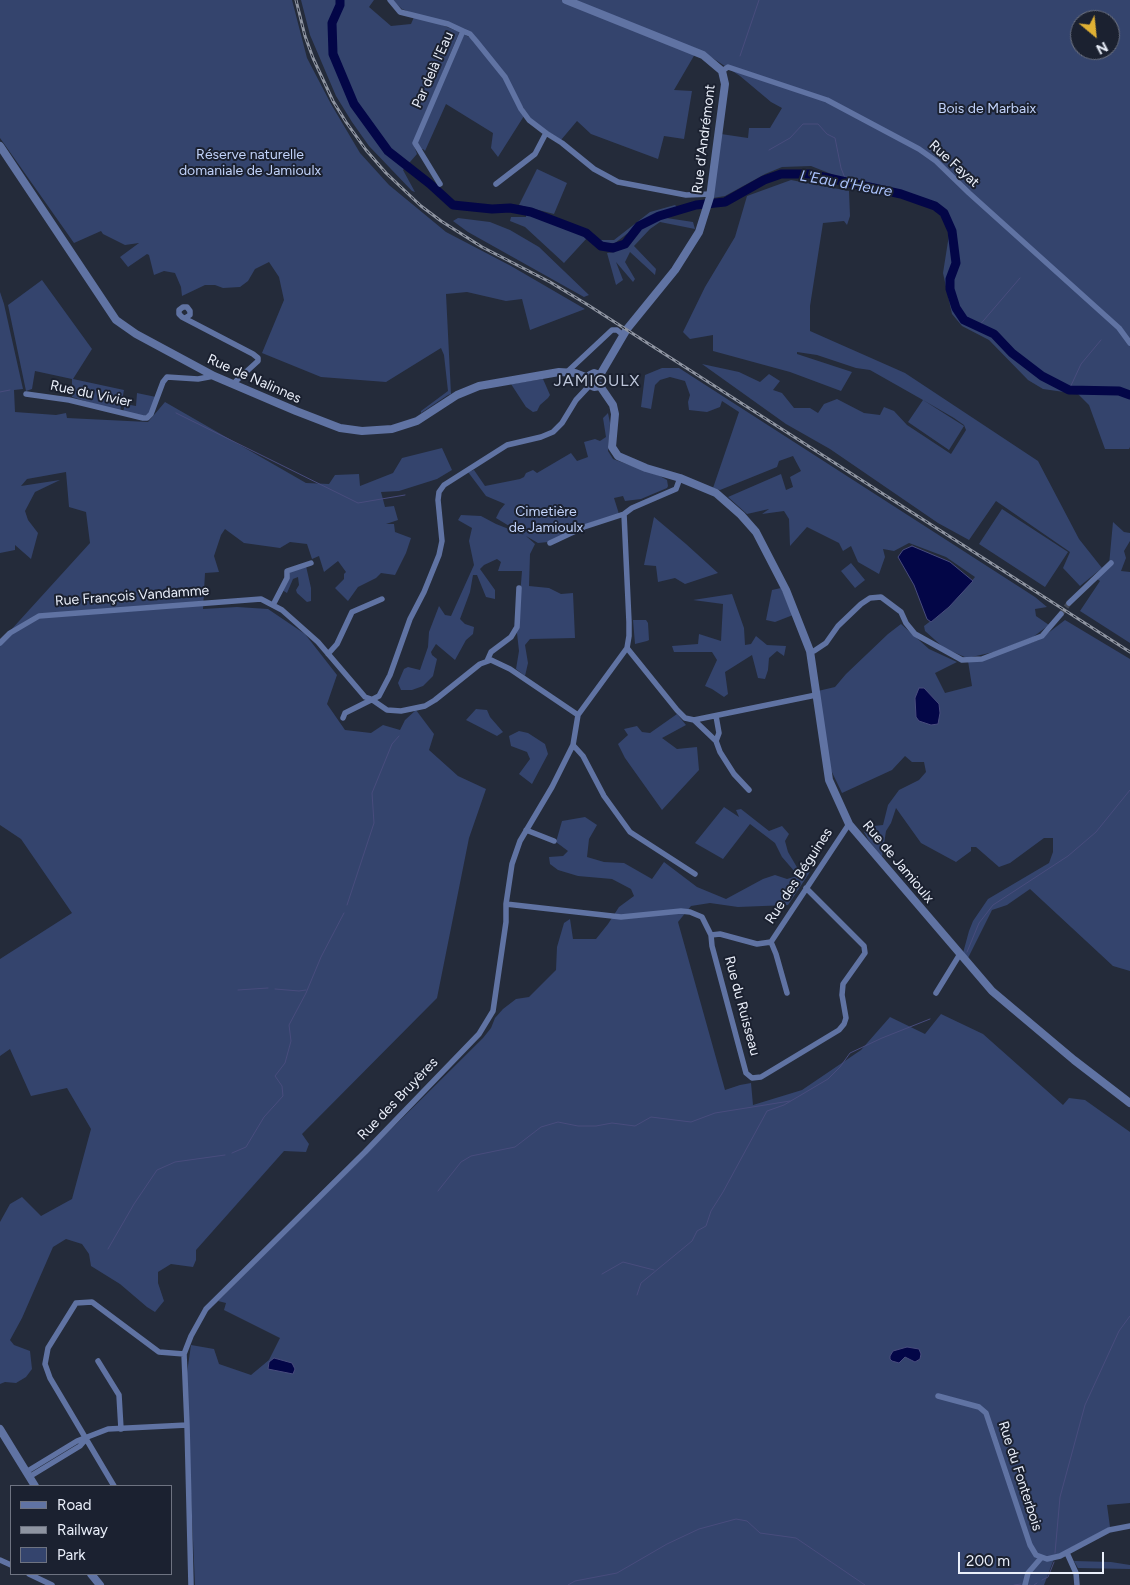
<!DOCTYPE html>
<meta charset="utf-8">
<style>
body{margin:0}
#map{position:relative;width:1130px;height:1585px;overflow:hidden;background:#242b3a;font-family:Figtree,sans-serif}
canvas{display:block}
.legend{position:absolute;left:10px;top:1485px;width:162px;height:90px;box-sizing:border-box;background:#1b2130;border:1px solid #6e7381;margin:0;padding:6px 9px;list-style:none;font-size:15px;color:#eaeffa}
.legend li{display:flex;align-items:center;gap:10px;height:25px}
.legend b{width:25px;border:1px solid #6e7381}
.north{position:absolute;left:1070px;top:10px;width:50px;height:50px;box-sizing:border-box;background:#1b2130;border:1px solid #6e7381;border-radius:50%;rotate:152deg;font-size:14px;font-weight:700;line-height:20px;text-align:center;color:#eaeffa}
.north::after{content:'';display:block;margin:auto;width:18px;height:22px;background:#dfb034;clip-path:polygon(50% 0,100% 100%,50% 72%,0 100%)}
.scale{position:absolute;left:958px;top:1552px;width:146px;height:22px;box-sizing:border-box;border:2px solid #eaeffa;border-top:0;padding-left:6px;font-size:15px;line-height:18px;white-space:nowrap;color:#eaeffa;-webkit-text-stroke:4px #1b2130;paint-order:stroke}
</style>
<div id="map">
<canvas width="1130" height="1585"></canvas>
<ul class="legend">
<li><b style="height:6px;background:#6073a3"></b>Road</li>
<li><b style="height:6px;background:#8e94a1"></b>Railway</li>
<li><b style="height:14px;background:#34446d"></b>Park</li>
</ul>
<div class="north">N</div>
<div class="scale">200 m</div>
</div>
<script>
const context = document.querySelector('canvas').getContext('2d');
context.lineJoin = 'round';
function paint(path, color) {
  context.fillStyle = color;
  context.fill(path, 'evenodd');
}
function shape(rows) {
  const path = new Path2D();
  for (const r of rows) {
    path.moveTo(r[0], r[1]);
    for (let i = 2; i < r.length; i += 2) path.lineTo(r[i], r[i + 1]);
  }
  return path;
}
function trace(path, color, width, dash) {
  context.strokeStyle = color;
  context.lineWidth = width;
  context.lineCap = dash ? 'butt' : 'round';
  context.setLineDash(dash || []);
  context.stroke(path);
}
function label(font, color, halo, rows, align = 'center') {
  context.font = font + ' Figtree,sans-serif';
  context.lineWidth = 4;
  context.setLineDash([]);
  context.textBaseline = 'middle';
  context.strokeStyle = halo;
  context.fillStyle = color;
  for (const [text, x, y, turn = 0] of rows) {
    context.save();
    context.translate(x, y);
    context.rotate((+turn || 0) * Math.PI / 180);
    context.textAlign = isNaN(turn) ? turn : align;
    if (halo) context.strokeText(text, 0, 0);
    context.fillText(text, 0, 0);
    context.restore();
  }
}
const green = shape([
 [0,0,292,0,307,58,331,104,360,153,389,185,446,232,511,266,585,309,530,330,522,299,506,301,467,292,446,294,451,394,448,395,421,413,421,411,448,391,444,355,441,348,386,382,321,377,262,353,284,300,279,277,269,262,255,269,248,281,240,287,223,288,215,285,205,285,182,296,181,287,175,273,164,271,154,275,149,255,147,254,128,267,120,257,139,243,125,245,103,234,101,231,74,243,0,138],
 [301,0,374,0,369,7,391,26,411,24,414,17,444,24,458,30,459,33,413,143,417,154,403,170,415,192,412,191,369,146,352,122,336,96,310,35],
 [392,0,561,0,568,2,571,0,1130,0,1130,447,1129,449,1105,449,1089,405,1078,394,1043,389,1028,380,989,340,962,326,952,314,943,273,949,235,946,224,940,215,926,199,886,188,827,183,839,177,811,166,782,167,765,174,725,196,713,198,721,134,748,138,749,128,770,128,782,108,771,102,740,76,708,55,695,48,653,33,695,54,674,90,692,91,684,139,664,136,658,159,591,134,577,121,561,140,530,120,507,78,477,39,402,9],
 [1080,20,1110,20,1110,50,1080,50],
 [464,34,472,39,502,75,524,116,498,157,491,148,493,133,446,104,425,151,423,149,420,150,417,140],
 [537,169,567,183,554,214,519,205],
 [791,180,849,191,850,216,847,225,844,221,823,223,810,306,810,331,905,373,1038,461,1079,539,1102,568,1080,586,1063,568,1070,552,996,501,969,540,938,523,830,449,786,424,702,364,739,372,760,382,769,374,780,381,773,390,782,393,794,408,810,408,818,413,824,404,837,399,864,413,880,415,884,407,894,411,907,425,951,454,966,430,964,425,954,418,923,400,964,426,949,450,908,422,923,400,870,370,856,368,817,355,797,352,797,354,852,372,841,391,790,372,713,351,713,335,690,339,683,332,705,287,735,237,747,196],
 [675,205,677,207,649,217,615,243,600,244,600,240,614,240,650,212],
 [526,213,569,228,587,238,564,263,525,227,510,221,511,217,526,217],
 [660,217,693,222,695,229,660,222,650,229,634,246,656,269,655,275,630,252,625,262,635,279,633,282,616,262,623,280,616,285,607,253,615,252,612,247,631,238,642,227],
 [458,218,490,222,510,230,539,247,589,295,584,297,468,232,453,221],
 [42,280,92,349,73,379,124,390,120,412,72,397,72,379,35,371,32,389,26,391,8,305],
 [0,292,4,304,23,389,14,390,15,412,56,415,66,413,67,418,148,422,165,402,306,483,329,484,335,475,359,474,360,486,393,473,402,458,442,448,452,470,437,479,399,491,381,492,385,507,394,506,398,520,386,524,394,524,395,532,411,538,406,553,395,575,381,573,376,578,358,587,348,601,335,588,344,579,344,574,346,572,338,561,324,572,319,556,312,559,307,544,290,542,280,548,244,543,225,529,221,535,214,556,219,572,205,573,203,609,237,607,268,609,305,634,337,675,327,704,345,730,371,733,383,725,400,730,405,720,416,710,434,734,429,750,458,776,486,789,469,838,437,998,302,1134,309,1144,306,1152,284,1151,196,1250,196,1260,193,1267,171,1264,158,1272,158,1283,164,1301,155,1312,147,1307,120,1284,91,1266,89,1254,82,1244,66,1239,53,1247,22,1318,10,1340,14,1345,30,1351,32,1369,26,1377,16,1383,5,1382,0,1384,0,1222,10,1204,22,1197,41,1216,72,1199,91,1129,67,1088,31,1096,10,1049,0,1056,0,959,72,913,21,839,0,825,0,642,90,543,86,512,69,507,66,472,27,479,21,486,60,480,35,492,25,511,28,520,38,533,31,559,15,545,15,550,0,553],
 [662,368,679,368,1035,597,1047,607,1035,609,1036,616,1049,625,1033,637,994,652,967,658,944,648,925,631,924,626,949,607,975,577,946,557,909,543,894,551,883,549,885,557,879,574,858,562,851,546,843,551,839,543,807,527,790,546,789,519,784,511,762,514,769,509,747,514,728,497,781,474,786,490,793,487,790,477,801,471,793,456,779,461,777,467,720,490,713,488,739,412,722,401,720,407,707,412,689,410,688,402,690,395,685,381,670,377,660,380,655,385,651,409,641,407,645,375],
 [543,379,550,395,548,398,540,405,537,411,533,412,526,407,511,384],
 [137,393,156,397,150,412,145,416,123,412,125,404,136,406],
 [608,413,610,423,608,451,613,459,660,476,667,480,668,486,667,488,641,499,625,501,623,496,614,498,619,514,583,525,579,523,573,526,574,530,548,542,538,543,526,536,535,544,530,554,529,586,549,588,561,594,573,593,575,638,530,639,525,645,528,663,525,676,516,669,519,651,517,633,522,571,498,571,501,562,497,559,484,565,480,569,495,590,495,599,486,597,477,575,473,575,470,592,460,619,465,624,474,627,473,634,466,640,455,660,436,644,431,652,432,655,437,659,433,676,423,686,412,690,401,690,398,683,404,669,408,667,420,670,428,647,429,632,439,606,445,615,451,616,474,565,469,541,472,528,458,520,461,515,481,516,496,524,524,535,496,518,500,510,505,504,486,496,468,472,474,470,485,486,520,479,524,477,526,473,533,470,537,473,571,453,577,461,588,457,584,442,595,439,600,441,606,437,603,418],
 [1002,509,1068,552,1045,587,979,544],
 [654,517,686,544,718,573,685,584,675,578,658,582,656,566,644,565],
 [1113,522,1124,532,1130,533,1130,541,1124,551,1126,558,1121,571,1130,572,1130,643,1080,611,1100,581,1097,579,1109,565],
 [851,563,865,580,855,588,841,571],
 [306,566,311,588,311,601,307,602,297,593,296,590,299,585,298,577,293,579,287,593,282,590,291,570],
 [781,588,793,615,775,622,766,620,772,590],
 [732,594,744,628,745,645,751,644,756,636,767,645,786,646,784,656,777,651,769,658,768,670,765,679,758,678,752,655,725,672,728,694,724,697,712,689,705,686,717,660,712,652,674,652,672,646,698,644,699,634,721,641,723,604,693,600],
 [633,620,646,620,648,623,649,640,647,641,635,644],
 [1065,620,1130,659,1130,971,1113,966,1030,889,1007,905,992,910,968,958,963,953,969,931,973,921,988,899,1049,863,1053,852,1053,838,1044,838,1010,863,999,867,976,847,971,847,971,851,956,862,921,843,896,808,891,823,886,831,882,857,869,841,864,832,874,826,883,825,888,805,899,790,919,780,926,772,924,762,912,762,905,756,892,770,842,793,830,768,818,691,835,687,846,674,888,634,901,624,929,649,957,662,935,673,945,693,972,686,968,661,974,662,1039,640],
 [476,709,487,710,490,717,503,732,497,736,466,720],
 [677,714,686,725,662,738,677,749,697,747,699,770,662,810,625,758,618,744,628,735,624,729,637,726,642,732,650,733],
 [519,731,528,733,545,744,548,754,532,784,519,774,530,759,527,752,511,746,509,736],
 [724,807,739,817,736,810,741,809,769,831,782,826,789,834,785,841,788,852,798,869,795,872,782,857,775,843,750,824,723,859,695,843],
 [585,817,597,825,589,839,587,857,604,862,624,863,652,879,664,862,697,887,726,899,763,879,775,875,787,879,810,872,788,905,738,907,710,903,691,906,678,922,725,1090,740,1085,751,1083,753,1105,802,1090,861,1050,890,1017,925,1034,941,1014,983,1034,1063,1105,1069,1098,1085,1100,1130,1132,1130,1503,1107,1505,1110,1527,1055,1556,1044,1585,195,1585,186,1380,191,1345,214,1349,219,1364,251,1375,269,1360,280,1338,224,1310,226,1303,218,1301,483,1038,491,1028,495,1018,503,1009,516,999,529,997,556,970,557,947,564,923,570,919,573,939,596,939,608,924,619,907,634,896,631,889,612,879,578,876,558,870,550,864,549,857,563,856,568,851,556,842,562,821],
 [1074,1561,1111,1562,1130,1565,1130,1569,1078,1568]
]);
const water = shape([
 [912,546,950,562,973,581,949,607,931,622,927,619,914,585,898,557,903,550,912,546],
 [919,688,924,688,939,704,940,713,938,724,931,725,919,721,916,717,915,698,919,688],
 [907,1347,919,1349,921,1354,920,1359,915,1362,905,1357,899,1363,892,1361,890,1359,890,1356,893,1351,907,1347],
 [274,1358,292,1363,295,1369,293,1374,268,1369,269,1362,274,1358]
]);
const stream = shape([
 [740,56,759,0],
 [769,150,790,138,803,124,818,124,827,134,835,138,841,168,847,183],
 [978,327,1020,278],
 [1069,390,1081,364,1101,340],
 [0,392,10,390],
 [176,413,358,503,405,495],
 [347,905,374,823,372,793,392,744,399,736],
 [967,952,979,923,993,905,1068,856,1096,832,1130,790],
 [275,989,299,991,306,990],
 [238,990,268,988],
 [232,1153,246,1147,264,1117,283,1096,282,1086,275,1076,285,1063,291,1041,289,1025,306,993,321,957,344,913],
 [438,1191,461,1162,471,1156,515,1147,541,1127,558,1122,578,1126,596,1126,612,1123,635,1126,651,1117,691,1122,715,1113,790,1101],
 [108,1249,134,1204,157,1170,175,1162,225,1155],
 [602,1274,623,1262,654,1270],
 [637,1295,641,1283,692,1241,697,1231,706,1226,711,1211,723,1192,767,1111,784,1105,828,1079,840,1067,850,1053,882,1038,930,1019],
 [1055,1553,1060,1497,1085,1405,1119,1331,1130,1316],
 [1042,1580,1048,1577,1054,1562],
 [568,1585,575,1581,617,1573,667,1544,699,1529,736,1519,747,1521,760,1533,796,1538,865,1585],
 [1014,1585,1021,1584],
 [1029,1585,1030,1585],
 [1034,1585,1037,1583]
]);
const river = shape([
 [340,0,340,5,332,23,333,54,354,104,388,151,430,184,453,205,492,209,510,208,531,212,586,233,601,246,613,248,625,244,639,226,659,216,696,205,725,202,764,180,781,174,810,174,901,194,935,206,944,213,952,231,956,263,950,279,950,289,956,308,964,320,994,334,1012,353,1042,376,1069,390,1119,391,1130,395]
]);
const minorTunnel = shape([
 [1061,614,1069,603]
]);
const minor = shape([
 [390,0,400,12,448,24,463,31],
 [722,71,728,67,827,100,919,149,936,161,969,193,1119,328,1130,343],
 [440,184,415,143,463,31,470,34,476,41,505,77,521,109,529,120,546,133],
 [496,184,535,154,546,133,562,143,594,169,618,182,686,195,711,194],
 [185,318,190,315,190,311,187,307,183,307,179,310,179,314,182,317,253,354,258,358,258,361,236,381,234,385],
 [566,373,612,330,617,330,623,335],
 [26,394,69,400,143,418,147,418,151,414,163,382,167,377,198,379,214,376],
 [550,543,584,527,624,514],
 [1069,603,1111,563],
 [273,605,287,578,287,571,311,563],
 [0,643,10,633,39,616,261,599,282,610,318,642,365,697,371,699,387,710,401,711,425,706,435,700,480,664,491,660,510,669,578,715],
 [627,648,677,710,685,718,694,720,816,695],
 [810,651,814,651,826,643,838,626,861,604,870,598,881,597,901,612,906,623,915,634,962,660,982,659,1042,636,1061,614],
 [328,654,337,644,352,612,382,599],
 [487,661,491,652,511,637,517,627,519,588],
 [716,716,719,733,716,741,720,752,734,774,749,790],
 [343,718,345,713,379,696,390,675,410,619,424,592,439,555,442,541,438,500,439,492,444,485,507,445,541,437,553,432,562,423,576,400,590,385],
 [694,720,716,741],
 [573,745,583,756,604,796,630,832,695,874],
 [526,830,554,841],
 [506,904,621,917,681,911,690,912,702,917,711,935,712,946,746,1073,752,1078,761,1077,839,1030,844,1024,846,1018,842,995,843,984,865,953,864,946,806,888],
 [711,935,720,934,757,944,771,942,849,824],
 [771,942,776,954,787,993],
 [936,993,960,954],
 [98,1361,119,1395,121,1429],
 [938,1396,979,1407,986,1413,1030,1545,1036,1555,1047,1559,1060,1556,1109,1530,1130,1526],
 [26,1472,77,1441,108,1429,187,1425],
 [29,1477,80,1446,86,1439],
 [114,1486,50,1378,45,1364,48,1348,76,1303,92,1302,159,1352,184,1354],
 [1067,1553,1076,1573,1077,1585],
 [0,1560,11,1565],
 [29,1574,52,1585],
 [191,1585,187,1425,184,1354,191,1336,206,1309,365,1152,479,1034,493,1011,506,922,506,904,512,864,520,841,552,787,573,745,578,715,627,648,629,636,629,622,624,514,632,508,676,489,680,478],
 [1025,1585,1028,1573,1041,1558]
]);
const tertiary = shape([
 [566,0,703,55,722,71,725,84,710,197,699,232,675,270,627,329,600,375],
 [0,146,116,320,136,334,214,376,296,411,340,428,362,431,392,429,417,421,457,395,479,386,559,372,575,373,588,378],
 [600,375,594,373,590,375,588,382,590,385,594,387,600,386],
 [600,386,613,405,615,414,612,447,618,456,646,468,680,478,716,493,741,515,756,532,786,590,810,651,829,780,849,824,992,991,1074,1060,1130,1103],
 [0,1429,35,1486],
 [91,1574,100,1585]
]);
const rail = shape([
 [296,0,305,36,313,58,333,101,346,122,366,150,386,173,421,206,441,221,482,247,550,282,588,305,1130,652]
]);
const streetNames = [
 ["Par delà l'Eau",433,70,-66],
 ["Rue d'Andrémont",704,139,-83],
 ["Rue Fayat",954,164,42],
 ["Rue de Nalinnes",254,379,24],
 ["Rue du Vivier",91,394,12],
 ["Rue François Vandamme",132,596,-4],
 ["Rue de Jamioulx",898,862,50],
 ["Rue des Béguines",799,876,-57],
 ["Rue du Ruisseau",742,1006,75],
 ["Rue des Bruyères",398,1099,-46],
 ["Rue du Fonterbois",1020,1476,72]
];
const parkNames = [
 ["Bois de Marbaix",987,109],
 ["Réserve naturelle",250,155],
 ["domaniale de Jamioulx",250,171],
 ["Cimetière",546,512],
 ["de Jamioulx",546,528]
];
const waterNames = [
 ["L'Eau d'Heure",846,184,10]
];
const quarterNames = [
 ["JAMIOULX",597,381]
];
paint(green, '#34446d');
paint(water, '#030647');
trace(water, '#484c7d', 1);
trace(stream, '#484c7d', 1);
trace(river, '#030647', 9);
trace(minorTunnel, '#424857', 5.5, [5.5, 3]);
trace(minor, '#6073a3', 5.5);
trace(tertiary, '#6073a3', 8);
trace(rail, '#8e94a1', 3);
trace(rail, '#1b2130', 1, [4]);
label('14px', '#eaeffa', '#1b2130', streetNames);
label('14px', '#c1d2f9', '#1b2130', parkNames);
label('italic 15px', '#aac2fc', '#1b2130', waterNames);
context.letterSpacing = '1px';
label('16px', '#bcc5d9', '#1b2130', quarterNames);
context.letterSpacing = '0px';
</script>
